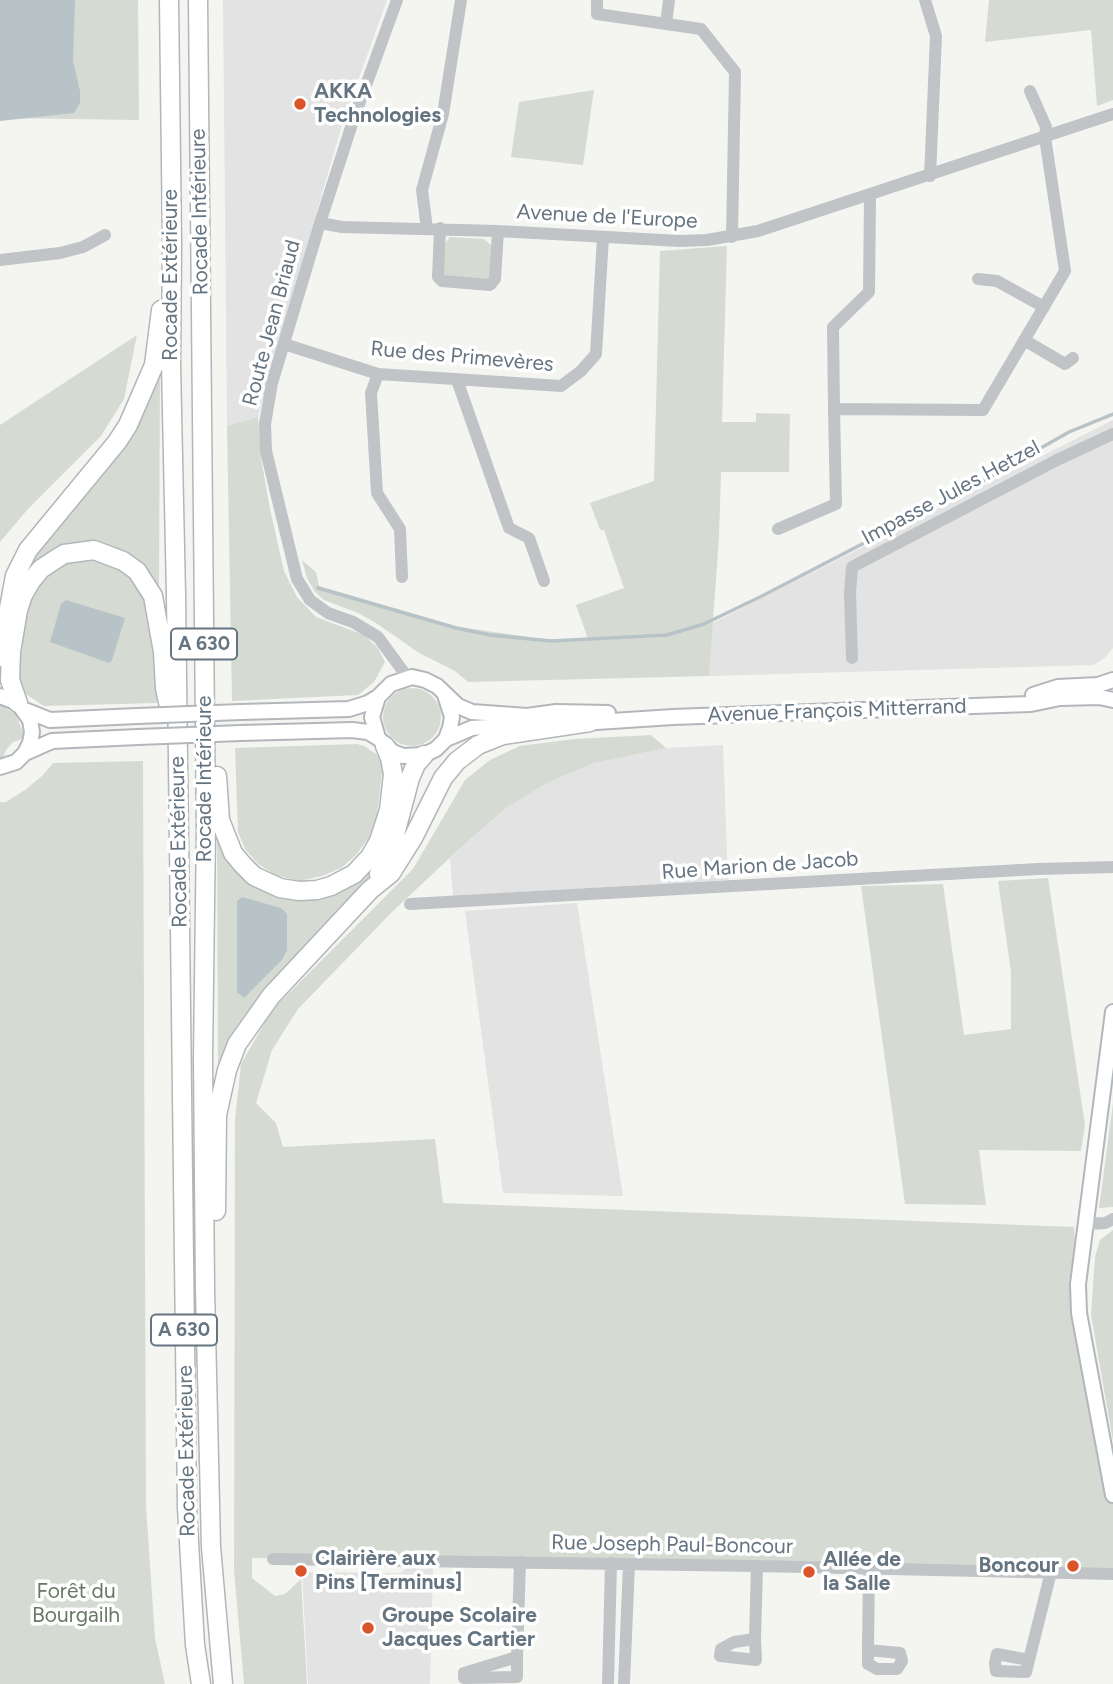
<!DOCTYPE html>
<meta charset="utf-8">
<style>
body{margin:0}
canvas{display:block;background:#f4f4f1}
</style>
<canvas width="1113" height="1684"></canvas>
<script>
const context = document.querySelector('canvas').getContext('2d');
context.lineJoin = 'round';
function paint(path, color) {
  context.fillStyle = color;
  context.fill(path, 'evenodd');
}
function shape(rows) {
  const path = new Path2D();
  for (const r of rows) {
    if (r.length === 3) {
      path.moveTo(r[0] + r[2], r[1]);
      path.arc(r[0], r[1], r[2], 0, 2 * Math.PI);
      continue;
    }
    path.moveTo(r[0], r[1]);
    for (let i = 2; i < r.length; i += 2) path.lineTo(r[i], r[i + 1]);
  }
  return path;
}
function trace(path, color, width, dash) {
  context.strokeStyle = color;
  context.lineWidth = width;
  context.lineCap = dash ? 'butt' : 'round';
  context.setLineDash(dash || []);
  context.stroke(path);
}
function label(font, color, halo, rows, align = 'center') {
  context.font = font + ' Figtree,sans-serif';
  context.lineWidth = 7;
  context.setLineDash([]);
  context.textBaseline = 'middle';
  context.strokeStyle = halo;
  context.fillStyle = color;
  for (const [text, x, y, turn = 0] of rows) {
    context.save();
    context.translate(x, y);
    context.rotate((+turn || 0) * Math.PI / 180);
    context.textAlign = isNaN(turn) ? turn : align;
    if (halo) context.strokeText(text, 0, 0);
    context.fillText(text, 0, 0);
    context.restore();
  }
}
const built = shape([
 [223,0,387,0,341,128,258,417,227,426],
 [1113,420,1113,648,1105,658,1093,665,709,676,711,624],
 [723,745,728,880,453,896,450,858,506,808,547,783,594,763,666,748],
 [577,903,623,1196,503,1193,465,911],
 [410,1565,433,1568,430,1684,308,1684,302,1572,400,1573]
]);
const green = shape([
 [0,0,138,0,139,120,0,118],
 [989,0,1113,0,1113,100,1097,106,1091,30,985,42],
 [594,90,583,165,511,157,519,102],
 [450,237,484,239,491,245,490,277,487,280,445,277,442,273,444,245],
 [727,246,722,422,756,422,756,413,790,414,789,472,721,472,719,537,709,676,468,682,455,671,419,653,376,623,358,613,324,600,315,592,307,578,302,560,316,572,319,586,459,627,543,639,588,639,576,605,624,588,604,530,600,530,590,503,654,481,660,251],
 [137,335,124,399,101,436,28,509,0,542,0,425],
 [160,368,159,594,97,545,19,582,26,565],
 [258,417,261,458,270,509,284,571,297,597,316,617,364,635,377,647,385,662,374,682,358,695,232,701,227,426],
 [94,558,126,572,137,583,146,597,152,617,157,703,44,706,27,695,20,685,18,669,23,620,32,595,43,576,58,565,75,559],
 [412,717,29],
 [0,705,16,714,23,733,22,739,13,742,6,750,3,758,0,759],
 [651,735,666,748,594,763,547,783,506,808,455,853,393,911,298,1009,272,1050,256,1103,276,1123,283,1147,435,1139,443,1203,1074,1227,1078,1284,1113,1495,1113,1574,252,1558,252,1578,275,1596,285,1594,301,1579,307,1684,244,1684,234,1570,235,1120,241,1064,272,1010,413,869,465,780,490,760,520,746,574,739],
 [357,744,364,746,376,754,380,760,382,771,377,815,369,837,356,855,341,868,322,876,299,881,276,875,258,864,245,849,238,832,235,748],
 [143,761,146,1506,155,1638,165,1684,0,1684,0,802,6,802,25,790,43,775,53,763],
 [217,833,225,852,305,898,387,847,368,880,230,1043,218,1069],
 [1048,878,1085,1125,1081,1151,979,1150,986,1205,905,1204,861,886,943,884,964,1035,1011,1029,1011,972,998,881],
 [1113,1103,1113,1207,1099,1208,1103,1179],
 [1113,1230,1113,1441,1091,1315,1095,1257,1100,1240]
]);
const water = shape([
 [0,0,75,0,73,61,80,91,80,103,74,113,0,121],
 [66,600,125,618,112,660,109,663,50,642,61,604],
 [242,897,281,908,287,914,287,950,282,960,244,998,237,992,237,901]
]);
const stream = shape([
 [318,588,456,628,490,635,551,641,667,635,704,624,762,596,976,485,1069,432,1113,414]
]);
const minor = shape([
 [397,0,353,121,320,223,272,383,265,424,266,451,297,579,310,600,328,613,353,622,378,637,408,678],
 [597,0,597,14,701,29,735,72,732,237],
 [925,0,936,36,930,176],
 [666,24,669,0],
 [870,195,869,292,833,327,834,409,983,410,1065,271,1045,137,1046,127,1030,91],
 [320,223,342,227,498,231,680,241,707,240,758,231,1113,114],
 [440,228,438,277,442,281,490,285,495,279,498,231],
 [427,229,422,190,443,114,461,0],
 [0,260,60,253,83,247,105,235],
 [978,279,997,281,1044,307],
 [1024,340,1065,364,1073,358],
 [284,344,378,374,561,386,581,371,596,354,603,237],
 [378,374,371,393,377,493,400,529,402,577],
 [457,380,509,528,529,538,544,581],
 [778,529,836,504,834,409],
 [852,658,850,593,852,567,1057,460,1113,434],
 [410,904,1038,869,1113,867],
 [1086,1224,1105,1223,1113,1219],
 [273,1559,757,1566,1113,1574],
 [755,1639,756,1660,720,1656,721,1649,734,1642,755,1639,757,1566],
 [868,1650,900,1653,902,1661,897,1669,877,1669,868,1664,868,1650,869,1568],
 [517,1657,464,1673,464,1678,517,1677,517,1657,520,1562],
 [1029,1660,997,1654,995,1663,996,1671,1026,1672,1051,1572],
 [608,1684,611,1563],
 [624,1684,629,1564]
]);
const major = shape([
 [445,695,452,717,450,728,446,739,436,749,424,755,403,756,393,752,378,738,372,717,378,697,391,684,412,677,425,680,437,686,458,706,472,712,527,716,556,712,608,713],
 [1033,695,1058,687,1098,685,1113,680],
 [0,696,18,703,30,720,32,732,30,743,25,753],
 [25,710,50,720,137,716],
 [241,712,349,709,368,703,378,697],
 [581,723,673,717,1001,705,1031,704,1060,698,1099,697,1113,700],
 [241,733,352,730,368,732,378,738],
 [446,739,472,728,522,725],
 [0,767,16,762,25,753,52,741,138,737],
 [1113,1012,1078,1284,1079,1313,1113,1495]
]);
const highway = shape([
 [169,0,172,243,171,365,176,595,187,1508,195,1645,201,1684],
 [198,0,206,827,203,1058,205,1288,211,1547,223,1684],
 [0,657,15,576,28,550,117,442,128,425,154,365,161,310],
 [18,703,10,680,11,652,18,610,23,595,31,581,41,569,53,561,64,554,94,550,123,561,137,571,153,596,163,652,165,688,170,711],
 [217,776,220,820,233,853,243,865,254,876,280,888,299,891,317,890,331,886,354,874,370,857,379,841,389,810,393,774,390,758,385,746],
 [379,874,390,853,410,778,416,764,424,755],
 [216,1211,217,1115,227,1070,237,1044,271,996,370,890,391,873,413,838,443,778,457,761,478,745,503,735,590,722]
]);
const majorBridge = shape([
 [137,716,241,712],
 [138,737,241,733]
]);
const markers = [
 [300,104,7,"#db552a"],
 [1073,1566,7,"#db552a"],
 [301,1571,7,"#db552a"],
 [809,1572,7,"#db552a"],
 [368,1628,7,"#db552a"]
];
const shields = [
 [204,644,66],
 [184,1330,66]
];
const shieldNames = [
 ["A 630",204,644],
 ["A 630",184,1330]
];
const poiNames = [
 ["AKKA",314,92],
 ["Technologies",314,116],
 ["Clairière aux",315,1559],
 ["Pins [Terminus]",315,1583],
 ["Allée de",823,1560],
 ["la Salle",823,1584],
 ["Boncour",1059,1566,"right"],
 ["Groupe Scolaire",382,1616],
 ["Jacques Cartier",382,1640]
];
const streetNames = [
 ["Rocade Intérieure",200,212,-91],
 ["Avenue de l'Europe",607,217,3],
 ["Rocade Extérieure",171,275,-90],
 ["Route Jean Briaud",272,323,-75],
 ["Rue des Primevères",462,357,5],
 ["Impasse Jules Hetzel",951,493,-28],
 ["Avenue François Mitterrand",837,711,-2],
 ["Rocade Intérieure",205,779,-90],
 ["Rocade Extérieure",179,842,-91],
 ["Rue Marion de Jacob",760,866,-4],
 ["Rocade Extérieure",187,1451,-91],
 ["Rue Joseph Paul-Boncour",672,1545,1]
];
const parkNames = [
 ["Forêt du",76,1592],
 ["Bourgailh",76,1616]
];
paint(built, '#e2e3e2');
paint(green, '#d5dbd2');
paint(water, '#b7c3c7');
trace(stream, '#b7c3c7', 3.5);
trace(major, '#b3b7bb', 18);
trace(highway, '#b3b6b9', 21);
trace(minor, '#c0c4c7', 12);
trace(major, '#fff', 14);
trace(highway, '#fff', 18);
trace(majorBridge, '#b3b7bb', 18, []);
trace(majorBridge, '#fff', 14);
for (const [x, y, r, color] of markers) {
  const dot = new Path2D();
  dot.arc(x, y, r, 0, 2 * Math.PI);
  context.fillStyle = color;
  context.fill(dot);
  trace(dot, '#fff', 2.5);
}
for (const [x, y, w] of shields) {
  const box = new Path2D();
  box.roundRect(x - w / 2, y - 15.5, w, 31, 5);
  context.fillStyle = '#fff';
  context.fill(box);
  trace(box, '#657481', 2);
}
label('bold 19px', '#657481', null, shieldNames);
label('bold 21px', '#657481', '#fff', poiNames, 'left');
label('21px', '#657481', '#fff', streetNames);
label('21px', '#677863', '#fff', parkNames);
</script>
